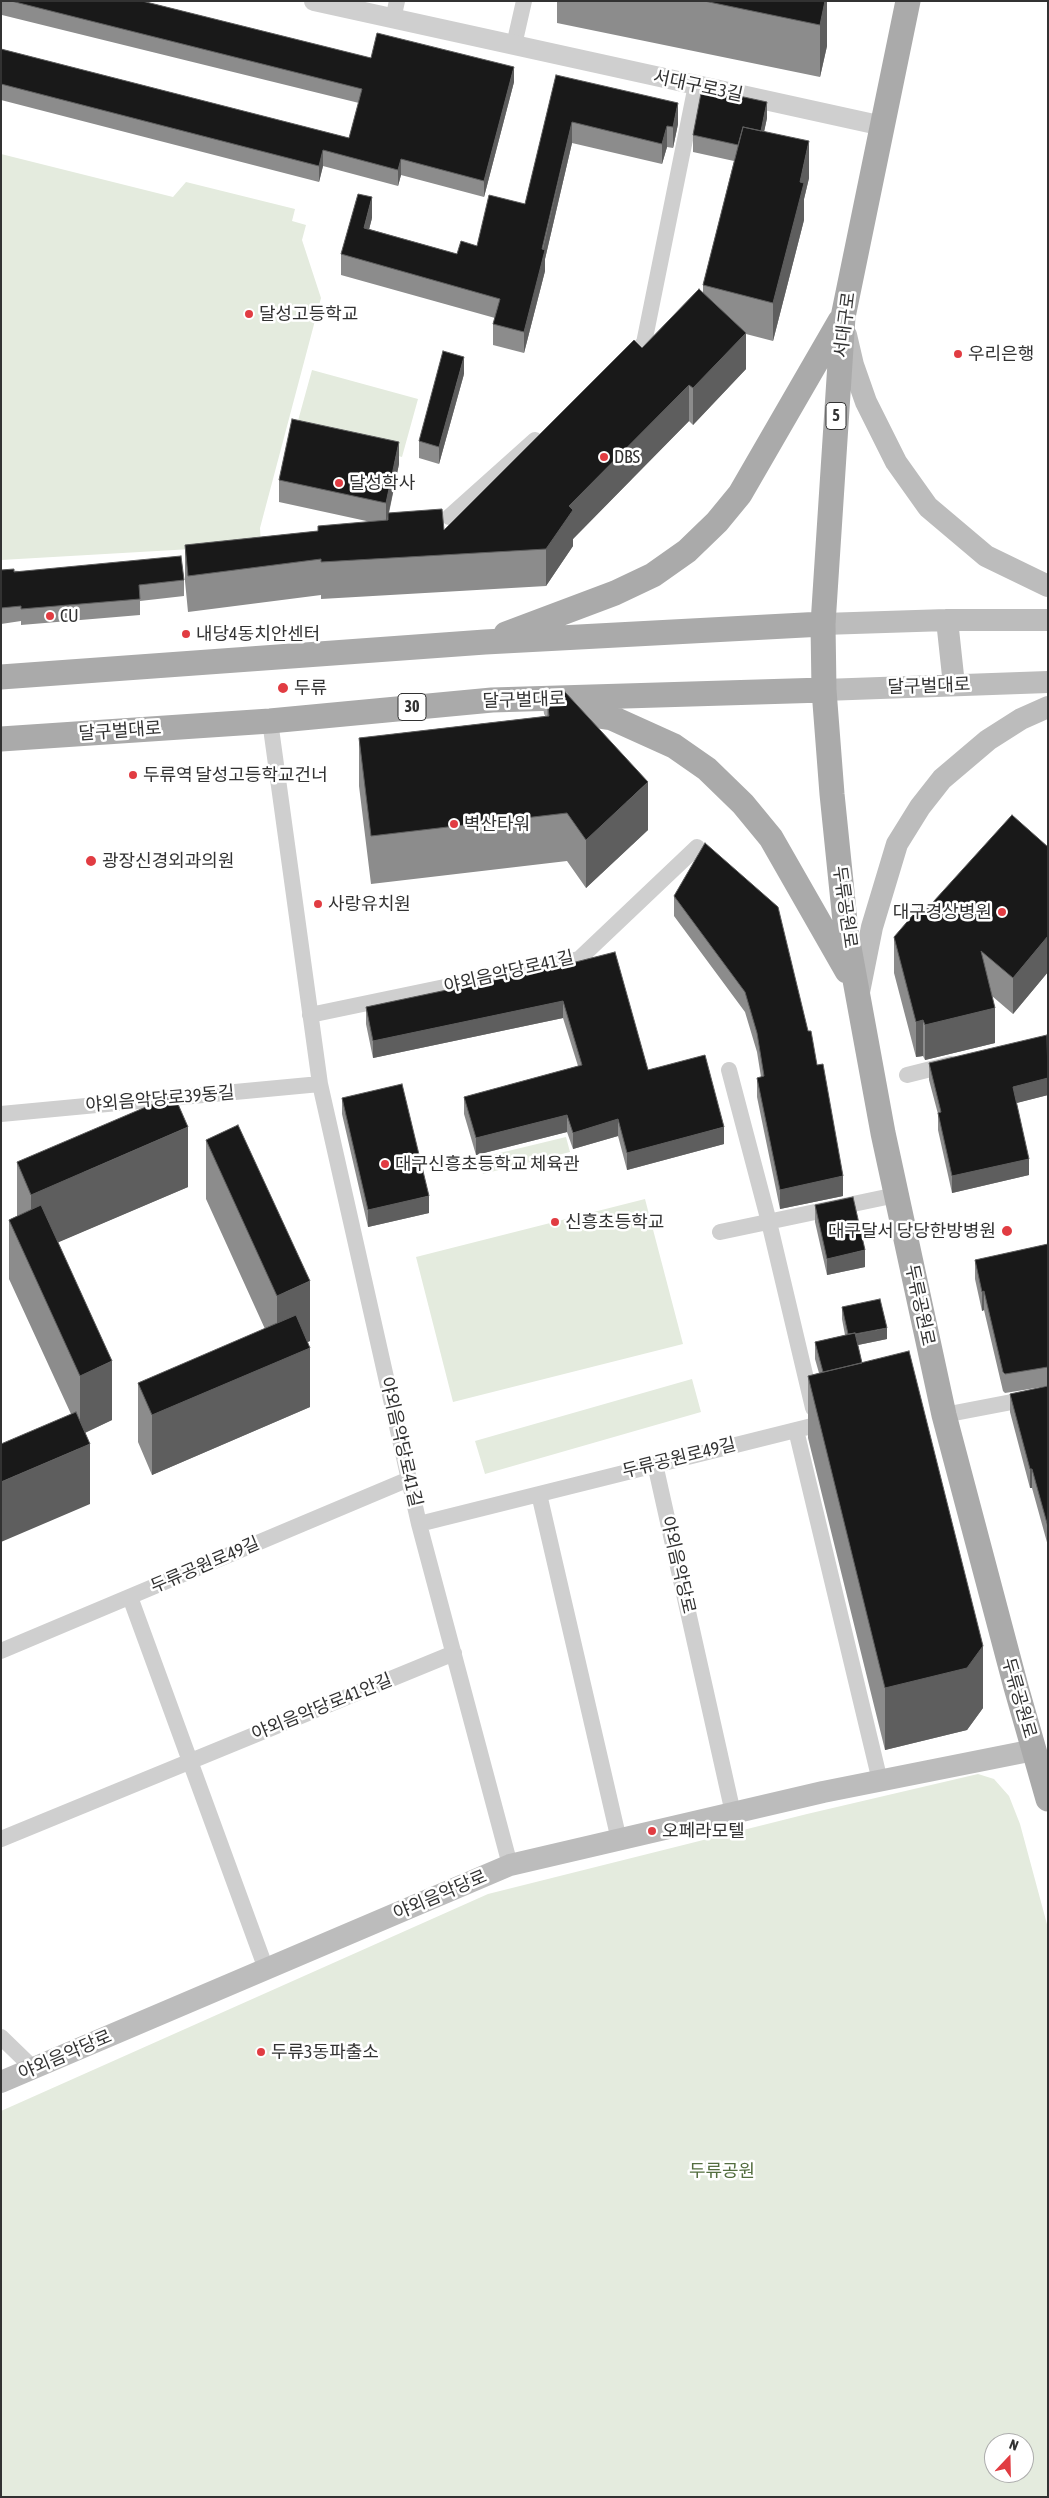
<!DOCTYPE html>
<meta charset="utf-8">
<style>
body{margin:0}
#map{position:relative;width:1049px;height:2498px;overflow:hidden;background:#fff;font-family:"Asap Condensed",sans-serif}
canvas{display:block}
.frame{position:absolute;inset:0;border:2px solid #323232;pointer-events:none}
.north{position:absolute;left:984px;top:2433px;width:50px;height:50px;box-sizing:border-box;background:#fff;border:1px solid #adadad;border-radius:50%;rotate:21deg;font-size:14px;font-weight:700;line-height:20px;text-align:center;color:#323232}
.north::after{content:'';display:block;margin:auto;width:18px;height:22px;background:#e13c42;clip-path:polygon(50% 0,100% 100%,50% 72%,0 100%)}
</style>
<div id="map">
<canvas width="1049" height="2498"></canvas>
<div class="frame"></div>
<div class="north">N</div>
</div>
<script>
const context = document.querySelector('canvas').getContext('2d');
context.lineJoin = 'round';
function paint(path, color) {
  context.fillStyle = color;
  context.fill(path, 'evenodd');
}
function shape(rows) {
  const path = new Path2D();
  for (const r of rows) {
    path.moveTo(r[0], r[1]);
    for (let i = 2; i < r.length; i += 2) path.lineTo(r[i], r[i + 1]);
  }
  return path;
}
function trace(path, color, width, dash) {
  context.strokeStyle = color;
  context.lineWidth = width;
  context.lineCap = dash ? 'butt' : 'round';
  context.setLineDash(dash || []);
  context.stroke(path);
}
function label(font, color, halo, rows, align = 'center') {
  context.font = font + ' "Asap Condensed","Noto Sans KR",sans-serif';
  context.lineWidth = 5;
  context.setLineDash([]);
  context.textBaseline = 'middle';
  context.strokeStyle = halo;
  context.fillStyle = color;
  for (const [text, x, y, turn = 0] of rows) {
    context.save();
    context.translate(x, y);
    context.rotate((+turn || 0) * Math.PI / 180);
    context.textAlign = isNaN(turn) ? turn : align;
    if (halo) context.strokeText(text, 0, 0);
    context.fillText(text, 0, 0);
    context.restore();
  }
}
const green = shape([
 [1,154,173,197,186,182,295,209,292,221,306,225,302,240,321,298,260,528,261,545,1,560],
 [312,370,418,399,402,457,296,428],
 [566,1137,570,1152,483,1174,479,1158],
 [645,1199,683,1344,453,1402,416,1257],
 [692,1379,701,1412,485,1474,475,1441],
 [978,1774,994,1779,1009,1796,1020,1824,1048,1928,1048,2497,1,2497,1,2111,488,1894,807,1814],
 [994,2443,1024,2443,1024,2473,994,2473]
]);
const minor = shape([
 [393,19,397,1],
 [514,45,524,1],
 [625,361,644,343,696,85],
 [449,517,535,440],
 [270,721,320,1084,419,1524,510,1865],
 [310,1015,579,959,697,847],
 [729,1070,769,1222,813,1408],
 [907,1075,951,1064],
 [1,1114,320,1084],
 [720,1232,896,1195],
 [944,1415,1048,1395],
 [796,1430,880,1781],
 [655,1464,733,1813],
 [539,1494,619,1840],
 [419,1524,828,1422],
 [130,1597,266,1969],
 [1,1651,409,1479],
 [1,1839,454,1653],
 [1,2037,34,2069]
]);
const tertiary = shape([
 [314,1,883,126]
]);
const secondary = shape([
 [846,335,853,365,866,402,896,462,928,507,986,556,1048,586],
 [947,620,954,685],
 [823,624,947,620,1048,620],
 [824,690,1048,682],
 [859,992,872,927,897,844,920,807,942,779,988,740,1021,719,1048,707],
 [1,2082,510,1865,823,1792,1034,1750]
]);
const primary = shape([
 [908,1,843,317,823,624,824,690,832,794,846,931,883,1133,944,1415,1016,1687,1048,1799],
 [506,634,615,593,653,575,687,551,717,522,740,494,840,321],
 [1,677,485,642,823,624],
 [556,710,612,718,674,746,707,769,743,804,771,838,847,971],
 [1,739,270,721,492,700,824,690]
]);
const wall = shape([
 [2,1,142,1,371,58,514,82,484,197,401,175,398,186,323,166,319,182,1,100,1,49,349,138,359,103,2,15],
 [557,1,827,1,827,46,820,77,557,23],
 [556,75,678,124,673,148,667,147,662,164,572,143,545,259,545,271,524,353,493,345,493,324,495,318,341,275,341,254,372,218,369,229,457,254,477,246,525,204],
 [767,118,764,131,809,178,804,199,804,220,773,341,746,334,746,369,693,425,689,421,573,539,573,546,546,586,321,599,321,595,188,612,185,581,185,545,318,531,371,522,279,502,279,480,399,464,389,513,444,530,703,293,703,285,734,161,693,152,693,135],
 [464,374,439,464,419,458,419,441],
 [1,570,184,580,184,596,140,601,140,615,21,625,21,621,1,624],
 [547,698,648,830,586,888,567,861,371,884,359,786,359,738,547,716],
 [1048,847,1048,972,1013,1014,992,996,995,1043,925,1060,923,1056,916,1057,894,973,894,937,924,912],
 [674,896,808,1031,817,1065,843,1196,780,1209,757,1097,757,1078,761,1077,757,1052,745,1012,674,916],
 [556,967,648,1070,724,1144,627,1170,618,1136,573,1149,567,1132,476,1155,464,1114,464,1097,578,1066,563,1018,373,1058,366,1024,366,1007],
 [1048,1036,1048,1095,1016,1103,1029,1175,952,1193,938,1130,938,1114,929,1080,929,1063],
 [342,1098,429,1213,368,1227,342,1114],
 [206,1140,310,1341,308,1342,310,1407,152,1475,138,1442,138,1383,265,1329,206,1199],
 [17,1162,188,1187,58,1242,112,1420,85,1433,90,1504,71,1414,9,1279,9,1220,17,1216],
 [815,1205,865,1267,827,1275,815,1222],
 [1048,1244,1048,1386,1005,1393,1003,1391,984,1310,982,1311,975,1279,975,1260],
 [842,1307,887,1339,858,1345,862,1363,983,1708,967,1730,885,1750,808,1438,808,1376,819,1373,815,1359,815,1342,845,1335,842,1319],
 [1048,1386,1048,1546,1032,1488,1030,1488,1010,1412,1010,1394]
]);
const shadedWall = shape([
 [825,1,827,1,827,46,820,77,820,25],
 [514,67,514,82,484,197,484,181],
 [767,102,767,118,757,166,757,149],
 [678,103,678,124,673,148,673,127],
 [572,122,572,143,545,259,545,271,524,353,524,332],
 [667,126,667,147,662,164,662,144],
 [809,141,809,178,804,199,804,220,773,341,773,303,800,182],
 [323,150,323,166,319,182,319,166],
 [401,159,401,175,398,186,398,170],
 [372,197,372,218,364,249,364,228],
 [746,333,746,369,693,425,693,388],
 [464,357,464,374,439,464,439,447],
 [689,385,689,421,573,539,573,546,546,586,546,549,569,506],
 [399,442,399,464,386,525,386,503],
 [648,782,648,830,586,888,586,840],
 [1048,936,1048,972,1013,1014,1013,978],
 [563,1001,563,1018,373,1058,373,1041],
 [995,1008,995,1043,925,1060,925,1025],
 [923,1020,923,1056,916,1057,916,1022],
 [1048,1078,1048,1095,1013,1104,1013,1087],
 [567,1115,567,1132,476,1155,476,1138],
 [618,1119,618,1136,573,1149,573,1133],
 [188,1127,188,1187,31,1254,31,1195],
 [724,1127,724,1144,627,1170,627,1153],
 [1029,1159,1029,1175,952,1193,952,1176],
 [843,1176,843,1196,780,1209,780,1190],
 [429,1196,429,1213,368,1227,368,1210],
 [865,1250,865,1267,827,1275,827,1259],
 [310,1281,310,1341,277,1355,277,1296],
 [984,1291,984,1310,982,1311,982,1292],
 [887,1328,887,1339,848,1347,848,1336],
 [310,1348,310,1407,152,1475,152,1415],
 [112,1361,112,1420,80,1435,80,1376],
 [90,1444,90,1504,1,1542,1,1482],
 [1030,1469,1032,1469,1032,1488,1030,1488],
 [983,1646,983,1708,967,1730,885,1750,885,1688]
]);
const building = shape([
 [11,1,142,1,371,58,377,33,514,67,484,181,401,159,398,170,323,150,319,166,1,84,1,49,349,138,362,89,11,1],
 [704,1,825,1,820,25,704,1],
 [556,75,678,103,673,127,667,126,662,144,572,122,542,249,545,250,524,332,493,324,500,299,341,254,358,194,372,197,364,228,457,254,461,241,477,246,489,195,525,204,556,75],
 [702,88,767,102,761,131,743,127,738,145,693,135,702,88],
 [743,127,809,141,800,182,804,183,773,303,703,285,743,127],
 [699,289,746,333,693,388,689,385,569,506,573,510,546,549,321,562,321,559,188,576,185,545,318,531,318,526,388,520,388,513,442,509,444,530,634,340,642,348,699,289],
 [443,351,464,357,439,447,419,441,443,351],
 [292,419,399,442,386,503,279,480,292,419],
 [181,556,184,580,139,585,140,599,21,609,21,606,1,608,1,570,14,569,14,572,181,556],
 [565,692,648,782,586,840,567,813,371,836,359,738,549,716,547,698,556,704,565,692],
 [1012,815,1048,847,1048,936,1013,978,981,951,995,1008,925,1025,923,1020,916,1022,894,937,919,908,924,912,1012,815],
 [705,843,778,907,808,1031,811,1031,817,1065,823,1064,843,1176,780,1190,757,1078,764,1076,757,1033,745,992,674,896,705,843],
 [615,952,648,1070,705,1055,724,1127,627,1153,618,1119,573,1133,567,1115,476,1138,464,1097,582,1065,563,1001,373,1041,366,1007,556,967,615,952],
 [1047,1035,1048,1078,1013,1087,1029,1159,952,1176,938,1113,941,1112,929,1063,1047,1035],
 [402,1084,429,1196,368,1210,342,1098,402,1084],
 [174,1095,188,1127,31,1195,17,1162,174,1095],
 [238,1125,310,1281,277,1296,206,1140,238,1125],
 [853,1197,865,1250,827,1259,815,1205,853,1197],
 [41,1205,112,1361,80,1376,9,1220,41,1205],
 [1048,1244,1048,1367,1005,1374,1003,1372,984,1291,982,1292,975,1260,1048,1244],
 [880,1299,887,1328,855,1334,855,1333,848,1334,842,1307,880,1299],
 [296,1315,310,1348,152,1415,138,1383,296,1315],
 [855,1333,862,1363,823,1372,815,1342,855,1333],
 [909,1351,983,1646,967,1668,885,1688,808,1376,909,1351],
 [1048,1386,1048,1527,1032,1469,1030,1469,1010,1394,1048,1386],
 [76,1412,90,1444,1,1482,1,1444,76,1412]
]);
const markers = [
 [249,314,5,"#e13c42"],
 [958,354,5,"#e13c42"],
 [604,457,5,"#e13c42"],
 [339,483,5,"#e13c42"],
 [50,616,5,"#e13c42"],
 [186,634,5,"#e13c42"],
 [283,688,6,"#e13c42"],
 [133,775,5,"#e13c42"],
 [454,824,5,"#e13c42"],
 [91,861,6,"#e13c42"],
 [318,904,5,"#e13c42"],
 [1002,912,5,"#e13c42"],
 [385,1164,5,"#e13c42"],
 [555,1222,5,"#e13c42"],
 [1007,1231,6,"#e13c42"],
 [652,1831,5,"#e13c42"],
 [261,2052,5,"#e13c42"]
];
const shields = [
 [836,416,20],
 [412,707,28]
];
const shieldNames = [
 ["5",836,416],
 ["30",412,707]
];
const streetNames = [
 ["서대구로3길",698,86,12],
 ["서대구로",845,325,-83],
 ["달구벌대로",929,686,-2],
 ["달구벌대로",524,700,-2],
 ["달구벌대로",120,731,-4],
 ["두류공원로",845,907,82],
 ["야외음악당로41길",509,972,-13],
 ["야외음악당로39동길",160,1099,-5],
 ["두류공원로",920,1305,78],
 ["야외음악당로41길",401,1442,77],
 ["두류공원로49길",679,1458,-14],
 ["두류공원로49길",205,1565,-23],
 ["야외음악당로",678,1565,77],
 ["두류공원로",1019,1698,74],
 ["야외음악당로41안길",322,1707,-22],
 ["야외음악당로",440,1895,-23],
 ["야외음악당로",65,2055,-23]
];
const poiNames = [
 ["달성고등학교",259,314],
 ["우리은행",968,354],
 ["DBS",614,457],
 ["달성학사",349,483],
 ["CU",60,616],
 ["내당4동치안센터",196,634],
 ["두류",294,688],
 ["두류역 달성고등학교건너",143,775],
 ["벽산타워",464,824],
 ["광장신경외과의원",102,861],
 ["사랑유치원",328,904],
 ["대구경상병원",992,912,"right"],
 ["대구신흥초등학교 체육관",395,1164],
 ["신흥초등학교",565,1222],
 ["대구달서 당당한방병원",996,1231,"right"],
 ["오페라모텔",662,1831],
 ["두류3동파출소",271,2052]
];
const parkNames = [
 ["두류공원",722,2171]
];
paint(green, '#e4ebde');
trace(minor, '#cfcfcf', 16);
trace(tertiary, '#cfcfcf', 20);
trace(secondary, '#bcbcbc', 22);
trace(primary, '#aaa', 25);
paint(wall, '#8c8c8c');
paint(shadedWall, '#5e5e5e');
paint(building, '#191919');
trace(building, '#5e5e5e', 1);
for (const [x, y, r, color] of markers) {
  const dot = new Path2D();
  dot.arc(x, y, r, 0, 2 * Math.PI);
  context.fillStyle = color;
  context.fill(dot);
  trace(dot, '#fff', 2);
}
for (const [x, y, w] of shields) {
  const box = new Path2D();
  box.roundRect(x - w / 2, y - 13.5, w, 27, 4);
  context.fillStyle = '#fff';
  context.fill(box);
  trace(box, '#323232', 1);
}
label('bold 16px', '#323232', null, shieldNames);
label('18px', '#323232', '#fff', streetNames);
label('18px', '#323232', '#fff', poiNames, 'left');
label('18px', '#536d3f', '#fff', parkNames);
</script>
